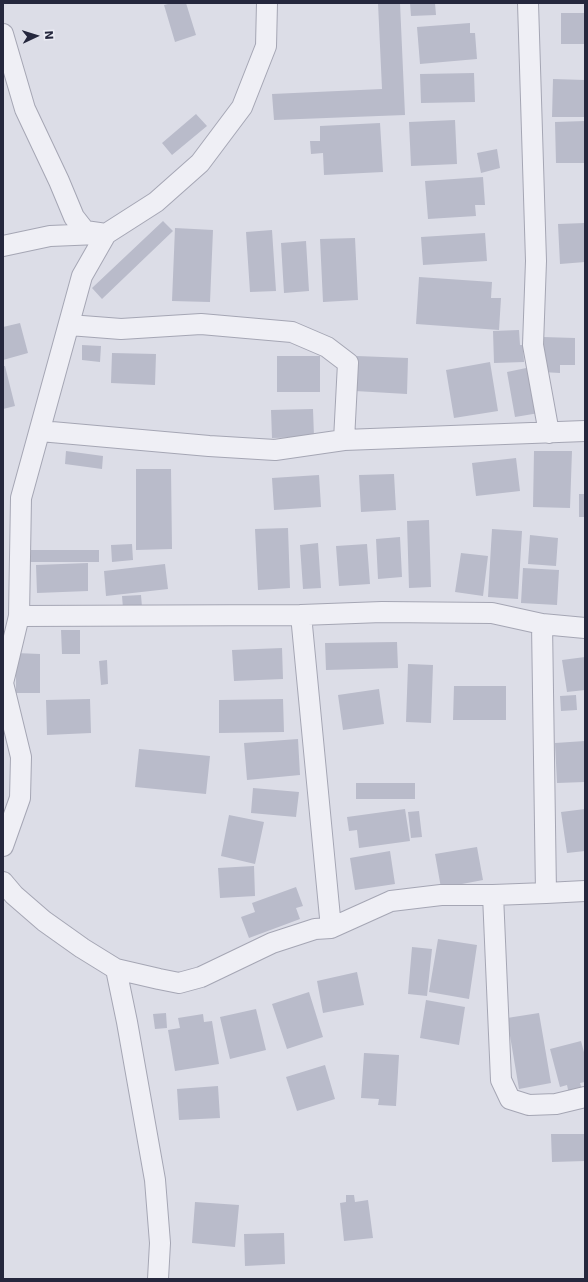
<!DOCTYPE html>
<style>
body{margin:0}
#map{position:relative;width:588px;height:1282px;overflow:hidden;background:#dcdde7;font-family:"DejaVu Sans",sans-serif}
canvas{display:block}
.frame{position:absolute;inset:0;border:4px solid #25273d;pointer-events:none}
.north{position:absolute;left:16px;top:16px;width:40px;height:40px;-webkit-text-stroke:3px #ebecf4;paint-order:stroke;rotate:86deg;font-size:11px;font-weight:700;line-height:16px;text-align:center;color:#25273d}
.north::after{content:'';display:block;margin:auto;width:14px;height:18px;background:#25273d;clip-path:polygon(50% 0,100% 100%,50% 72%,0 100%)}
</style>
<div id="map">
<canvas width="588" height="1282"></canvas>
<div class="frame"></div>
<div class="north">N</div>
</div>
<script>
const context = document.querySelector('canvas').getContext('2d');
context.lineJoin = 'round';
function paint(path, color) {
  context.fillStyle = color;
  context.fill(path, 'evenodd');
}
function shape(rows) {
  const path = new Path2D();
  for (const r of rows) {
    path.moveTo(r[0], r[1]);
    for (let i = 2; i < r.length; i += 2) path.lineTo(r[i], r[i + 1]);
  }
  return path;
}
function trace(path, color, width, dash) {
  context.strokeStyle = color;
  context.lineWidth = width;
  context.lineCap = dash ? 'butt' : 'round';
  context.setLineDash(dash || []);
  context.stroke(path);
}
const building = shape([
 [172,3,186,3,196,35,175,42,164,5],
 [378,3,400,3,405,115,274,120,272,94,382,89],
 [410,3,435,3,436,15,411,16],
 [561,13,585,13,585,44,561,44],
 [470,23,470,33,475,33,477,59,420,64,417,27],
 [474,73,475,102,421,103,420,74],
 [553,79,585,80,585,117,552,117],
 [196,114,207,126,172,155,162,143],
 [455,120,457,164,411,166,409,122],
 [585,121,585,163,556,163,555,122],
 [380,123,383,172,324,175,323,153,311,154,310,141,320,141,320,126],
 [497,149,500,168,481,173,477,153],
 [483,177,485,205,475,205,476,216,428,219,425,181],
 [163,221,173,231,102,299,92,288],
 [585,223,585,262,560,264,558,224],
 [175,228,213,230,210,302,172,301],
 [272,230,276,291,250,292,246,232],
 [485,233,487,261,423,265,421,237],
 [355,238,358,300,323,302,320,239],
 [306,241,309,291,284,293,281,243],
 [419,277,492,282,491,298,501,298,499,330,416,324],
 [20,323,28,353,3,360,3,327],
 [519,330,520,345,523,345,524,362,494,363,493,331],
 [543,337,575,338,575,365,560,365,560,373,542,372],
 [82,345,101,346,100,362,82,360],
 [112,353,156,354,155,385,111,383],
 [277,356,320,356,320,392,277,392],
 [357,356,408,358,407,394,355,391],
 [490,362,498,411,454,418,446,370],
 [3,366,5,366,15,406,3,409],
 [531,367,539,413,515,417,507,372],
 [313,409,314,437,272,438,271,410],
 [66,451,103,456,102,469,65,464],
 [534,451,572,451,570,508,533,507],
 [516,458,520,491,476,496,472,463],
 [136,469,171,469,172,549,136,550],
 [394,474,396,510,361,512,359,475],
 [319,475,321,507,274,510,272,478],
 [579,494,585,494,585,517,579,517],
 [429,520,431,587,409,588,407,521],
 [288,528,290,588,258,590,255,529],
 [492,529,522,531,518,599,488,597],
 [530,535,558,538,556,566,528,564],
 [400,537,402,577,378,579,376,539],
 [318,543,321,588,303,589,300,545],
 [132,544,133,560,112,562,111,545],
 [367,544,370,584,339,586,336,546],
 [24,550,99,550,99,562,24,562],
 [461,553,488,556,483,596,455,592],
 [88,563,88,591,37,593,36,565],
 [165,564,168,589,106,596,104,571],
 [523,568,559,570,557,605,521,603],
 [141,595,142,607,123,608,122,596],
 [61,630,80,630,80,654,62,654],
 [397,642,398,668,326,670,325,643],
 [282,648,283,679,234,681,232,650],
 [16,653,40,654,40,693,16,693],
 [585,657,585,690,567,692,562,660],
 [107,660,108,684,101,685,99,661],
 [408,664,433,665,431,723,406,722],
 [454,686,506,686,506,720,453,720],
 [379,689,384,724,343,730,338,695],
 [576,695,577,710,561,711,560,696],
 [90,699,91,733,47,735,46,700],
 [283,699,284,732,219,733,219,700],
 [298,739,300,775,247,780,244,743],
 [585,741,585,782,557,783,555,743],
 [139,749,210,756,206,794,135,787],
 [356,783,415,783,415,799,356,799],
 [253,788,299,792,296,817,251,813],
 [405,809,410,841,359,848,357,830,349,831,347,817],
 [585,809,585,851,567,853,561,812],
 [419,811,422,837,411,838,408,812],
 [229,815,264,822,255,864,221,856],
 [477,847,483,880,441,888,435,854],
 [390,851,395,884,355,890,350,858],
 [254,866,255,896,220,898,218,868],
 [296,887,303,906,296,908,300,919,249,938,241,917,255,912,252,903],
 [438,939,477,945,469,999,429,992],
 [412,947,432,949,427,996,408,994],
 [357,972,364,1005,323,1013,317,981],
 [309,992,323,1037,287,1049,272,1004],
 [426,1000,465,1007,459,1045,420,1038],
 [256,1009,266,1050,230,1059,220,1017],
 [166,1013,167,1028,155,1029,153,1014],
 [539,1013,551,1083,519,1089,507,1018],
 [203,1014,204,1022,212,1021,219,1064,175,1071,168,1030,180,1028,178,1018],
 [581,1041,585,1056,585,1082,580,1083,582,1090,569,1094,567,1085,560,1087,550,1049],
 [364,1053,399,1055,396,1106,378,1105,379,1099,361,1098],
 [325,1065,335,1099,297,1111,286,1077],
 [218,1086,220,1118,179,1120,177,1089],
 [551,1134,585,1134,585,1161,552,1162],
 [346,1195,354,1195,355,1202,368,1200,373,1238,344,1241,340,1203,346,1202],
 [195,1202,239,1205,235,1247,192,1243],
 [284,1233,285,1264,245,1266,244,1234]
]);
const minor = shape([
 [528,3,536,261,533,345,549,433],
 [3,34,25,109,59,181,74,217,85,231,106,234],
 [3,246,50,236,98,234],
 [69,325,121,329,201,324,292,332,327,347,348,363,344,440],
 [40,431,209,446,275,450,344,440,585,431],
 [301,615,331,928],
 [19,616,301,615,382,612,492,613,542,624,585,628],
 [542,624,546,893,585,891],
 [3,683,19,616,21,498,82,276,106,234,156,202,200,163,242,107,266,46,267,3],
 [3,683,21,757,20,798,3,846],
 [3,882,14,895,44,921,82,948,116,969,159,979,179,983,201,977,272,943,315,929,331,928,391,901,441,895,493,895,546,893],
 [493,895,501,1080,510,1099,529,1105,556,1104,585,1097],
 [116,969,127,1022,155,1180,160,1243,158,1279]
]);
paint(building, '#b9bbca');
trace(minor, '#a5a6b4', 22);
trace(minor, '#efeff5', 20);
</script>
